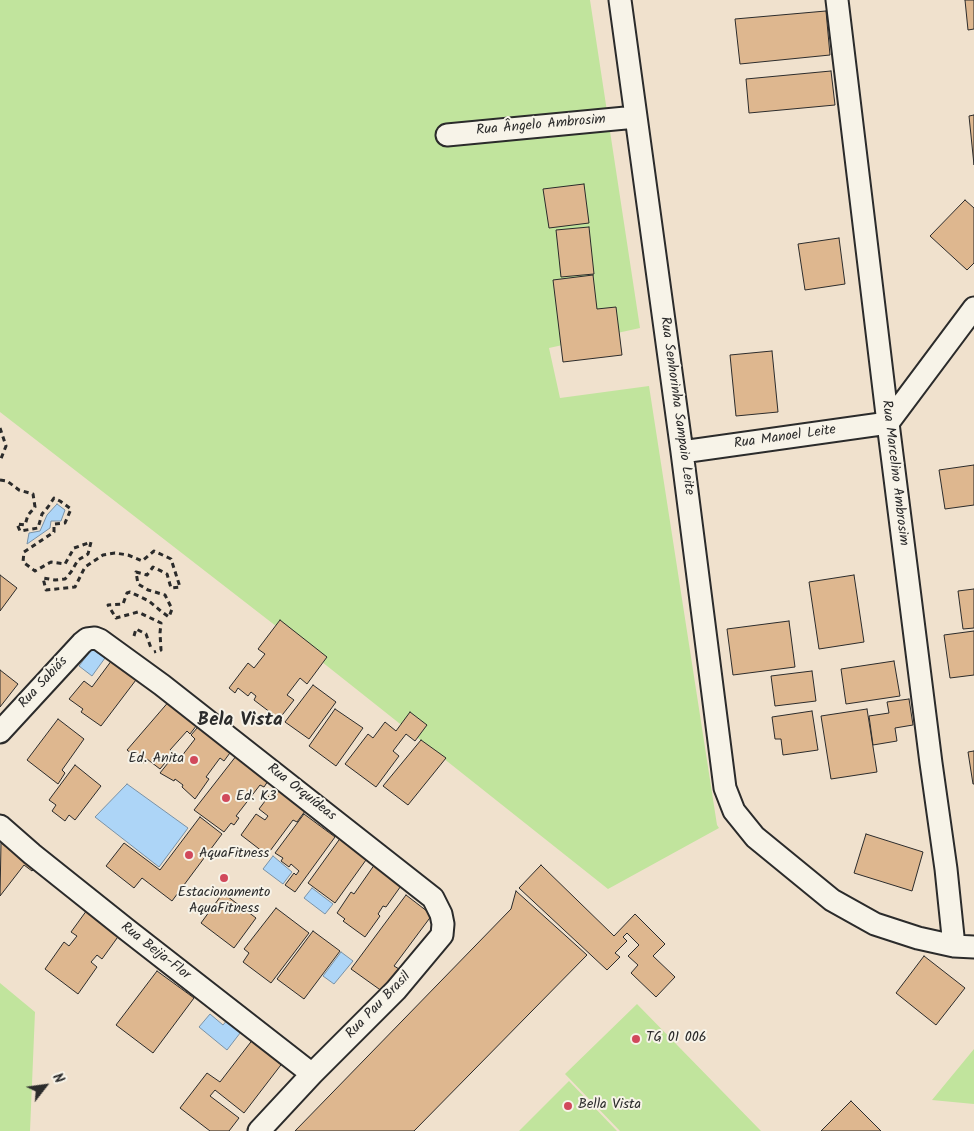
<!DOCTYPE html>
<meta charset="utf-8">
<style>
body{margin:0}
#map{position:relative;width:974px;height:1131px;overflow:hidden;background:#f0e1cd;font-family:Kalam,sans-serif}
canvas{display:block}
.north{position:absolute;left:20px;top:1061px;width:50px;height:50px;-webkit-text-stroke:4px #f7f3e8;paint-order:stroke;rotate:60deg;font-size:14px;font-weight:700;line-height:20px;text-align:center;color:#2b2b2b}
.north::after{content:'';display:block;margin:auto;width:18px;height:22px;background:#2b2b2b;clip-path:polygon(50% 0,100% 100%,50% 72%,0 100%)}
</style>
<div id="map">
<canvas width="974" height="1131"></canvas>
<div class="north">N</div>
</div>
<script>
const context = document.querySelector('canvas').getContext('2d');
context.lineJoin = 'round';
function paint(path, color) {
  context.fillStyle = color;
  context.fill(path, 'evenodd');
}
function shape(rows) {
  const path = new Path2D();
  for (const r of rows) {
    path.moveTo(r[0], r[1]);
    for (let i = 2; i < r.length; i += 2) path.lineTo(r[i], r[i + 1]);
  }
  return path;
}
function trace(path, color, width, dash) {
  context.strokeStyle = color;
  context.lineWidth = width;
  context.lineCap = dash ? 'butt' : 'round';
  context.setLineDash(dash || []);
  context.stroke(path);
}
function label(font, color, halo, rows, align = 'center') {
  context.font = font + ' Kalam,sans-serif';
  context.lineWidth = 4;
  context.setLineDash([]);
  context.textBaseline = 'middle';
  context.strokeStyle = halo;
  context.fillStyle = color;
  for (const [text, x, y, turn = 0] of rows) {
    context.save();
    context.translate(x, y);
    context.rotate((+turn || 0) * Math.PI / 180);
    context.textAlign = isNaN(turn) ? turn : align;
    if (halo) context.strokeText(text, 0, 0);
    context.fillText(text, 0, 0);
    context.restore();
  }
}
const green = shape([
 [0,0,590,0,640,328,549,348,560,398,649,386,717,825,719,828,608,889,312,654,0,412],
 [0,983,35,1012,30,1131,0,1131],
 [637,1004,761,1131,620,1131,565,1074],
 [974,1049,974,1104,932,1100],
 [569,1081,617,1131,519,1131]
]);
const water = shape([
 [57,504,65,510,61,521,51,521,50,528,27,544,29,533,40,531,47,515,57,504],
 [92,649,105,658,92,676,79,666,92,649],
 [127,784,188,828,159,867,95,817,127,784],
 [273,856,292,872,283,884,263,869,273,856],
 [312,888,333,904,325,914,304,898,312,888],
 [341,952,353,961,334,984,323,976,341,952],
 [233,1013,247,1024,227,1050,199,1027,210,1014,223,1025,233,1013]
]);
const building = shape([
 [965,0,974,0,974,29,968,30,965,0],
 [826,11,830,55,740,64,735,19,826,11],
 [831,71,835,105,749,113,746,79,831,71],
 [974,115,974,165,969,116,974,115],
 [584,184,589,223,549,228,543,189,584,184],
 [965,200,974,208,974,263,967,270,930,236,965,200],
 [589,227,594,274,561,277,556,230,589,227],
 [839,238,845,284,805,290,798,244,839,238],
 [593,275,597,309,616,307,622,355,563,362,553,280,593,275],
 [772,351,778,412,736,416,730,355,772,351],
 [974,465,974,505,945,509,939,470,974,465],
 [0,575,17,588,0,611,0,575],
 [854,575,864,642,819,649,809,582,854,575],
 [974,589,974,628,963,629,958,591,974,589],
 [280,620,327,657,307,684,300,678,287,695,294,700,279,719,254,700,256,696,251,692,248,696,238,688,235,693,229,688,248,663,254,668,265,654,258,649,280,620],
 [789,621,795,667,733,675,727,629,789,621],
 [974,631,974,675,950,678,944,635,974,631],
 [112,660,142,672,101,726,81,712,83,709,69,699,84,681,92,687,112,660],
 [894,661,900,696,846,704,841,669,894,661],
 [0,670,18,684,0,707,0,670],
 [812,671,816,701,775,706,771,676,812,671],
 [313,685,336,702,309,739,285,722,313,685],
 [171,699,203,717,190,734,187,731,170,750,174,752,160,769,147,759,144,763,127,750,171,699],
 [909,699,913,725,895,728,897,741,873,745,869,716,889,713,887,702,909,699],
 [335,709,363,728,336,766,309,746,335,709],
 [867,709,877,772,831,779,821,716,867,709],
 [812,711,818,750,783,755,781,739,775,739,772,717,812,711],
 [410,712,427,725,415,741,406,734,393,751,399,756,376,787,345,764,368,734,373,738,385,722,396,731,410,712],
 [58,719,84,739,62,770,65,773,58,784,27,760,58,719],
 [204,720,235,746,224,761,220,758,206,777,209,779,195,799,182,787,183,785,175,779,174,781,160,773,176,753,181,757,195,739,191,735,204,720],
 [421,740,446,758,408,805,383,786,421,740],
 [240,751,268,781,264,787,260,785,236,816,239,818,234,825,231,823,224,832,194,810,240,751],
 [974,751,974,784,973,784,968,752,974,751],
 [75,765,101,786,75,820,69,815,65,821,52,811,56,805,49,800,75,765],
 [281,780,311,803,297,822,293,820,267,855,241,835,256,814,265,820,268,816,259,809,281,780],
 [304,814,335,837,295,892,285,885,294,873,296,875,299,871,291,864,289,867,281,861,283,858,275,853,304,814],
 [200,817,222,834,172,901,142,878,134,888,106,866,124,843,160,870,200,817],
 [344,833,371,853,335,903,308,883,344,833],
 [866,834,923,852,912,891,854,873,866,834],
 [1,843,20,858,26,850,40,862,32,871,24,865,0,896,1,843],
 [375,864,403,883,386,907,383,906,378,914,380,916,365,937,343,921,345,919,337,913,351,892,354,894,375,864],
 [541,865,614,936,635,914,665,944,653,956,675,977,656,997,631,973,638,965,628,956,639,945,627,933,623,937,627,941,615,953,620,957,607,970,519,888,541,865],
 [516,891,587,955,414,1131,295,1131,511,909,516,891],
 [223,893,256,918,234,948,201,923,223,893],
 [406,895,432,915,394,966,399,969,392,979,386,994,351,969,406,895],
 [276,908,309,933,271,983,243,962,249,953,244,949,276,908],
 [87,910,120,934,102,959,97,955,91,962,97,967,78,994,45,969,64,942,69,946,77,936,71,932,87,910],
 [313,931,340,951,304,999,277,979,313,931],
 [924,956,965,988,936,1025,896,993,924,956],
 [157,971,194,998,153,1053,116,1025,157,971],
 [257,1034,287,1057,244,1113,215,1090,210,1096,239,1118,229,1131,210,1131,180,1108,207,1073,220,1082,257,1034],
 [851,1101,881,1131,821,1131,851,1101]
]);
const path = shape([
 [0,428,6,446,0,461],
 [0,480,7,481,19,490,33,494,35,507,28,515,25,525,17,524,20,531,38,528,42,514,48,507,54,498,60,501,71,509,65,523,54,524,54,532,24,552,23,562,35,571,51,562,65,564,74,548,91,542,88,554,78,560,71,572,65,579,55,580,43,578,46,590,75,587,85,567,103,555,115,553,128,555,142,561,154,551,171,559,180,587,171,588,167,574,153,567,147,575,136,572,138,584,148,590,165,595,172,609,169,617,162,612,149,601,130,592,127,593,123,604,108,605,116,618,138,612,161,623,160,633,161,650,154,652],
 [134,636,136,629,146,634,151,648]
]);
const street = shape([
 [620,0,682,452,725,788,734,811,755,837,832,900,875,924,918,938,954,946,974,947],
 [837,0,888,423,931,763,946,869,954,946],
 [447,135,636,117],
 [682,452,888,423,974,308],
 [0,732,82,643,87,639,95,638,100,640,162,685,433,898,441,914,443,924,442,935,396,990,312,1074,259,1131],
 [0,826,32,854,126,929,312,1074]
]);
const markers = [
 [194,760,5,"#d1495b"],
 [226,798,5,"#d1495b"],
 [189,855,5,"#d1495b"],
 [224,878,5,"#d1495b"],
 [636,1039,5,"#d1495b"],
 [568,1106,5,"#d1495b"]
];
const streetNames = [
 ["Rua Ângelo Ambrosim",541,126,-5],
 ["Rua Senhorinha Sampaio Leite",676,406,82],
 ["Rua Manoel Leite",785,438,-8],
 ["Rua Marcelino Ambrosim",894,473,83],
 ["Rua Sabiás",44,683,-47],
 ["Rua Orquídeas",301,793,38],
 ["Rua Beija-Flor",155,952,38],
 ["Rua Pau Brasil",379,1006,-46]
];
const poiNames = [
 ["Ed. Anita",184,760,"right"],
 ["Ed. K3",236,798],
 ["AquaFitness",199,855],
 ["Estacionamento",224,894,"center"],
 ["AquaFitness",224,910,"center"],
 ["TG 01 006",646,1039],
 ["Bella Vista",578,1106]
];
const districtNames = [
 ["Bela Vista",240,722]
];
paint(green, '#c1e49d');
paint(water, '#add5f7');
trace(water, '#7991a5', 1);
paint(building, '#deb78f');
trace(building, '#2b2b2b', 1);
trace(street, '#2b2b2b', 25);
trace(path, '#2b2b2b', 3, [5, 4]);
trace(street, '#f7f3e8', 21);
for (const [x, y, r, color] of markers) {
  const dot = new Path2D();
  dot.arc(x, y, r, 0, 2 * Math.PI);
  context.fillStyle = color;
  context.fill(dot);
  trace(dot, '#f7f3e8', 2);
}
label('14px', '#2b2b2b', '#f7f3e8', streetNames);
label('14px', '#2b2b2b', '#f7f3e8', poiNames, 'left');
label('bold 19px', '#2b2b2b', '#f7f3e8', districtNames);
</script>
